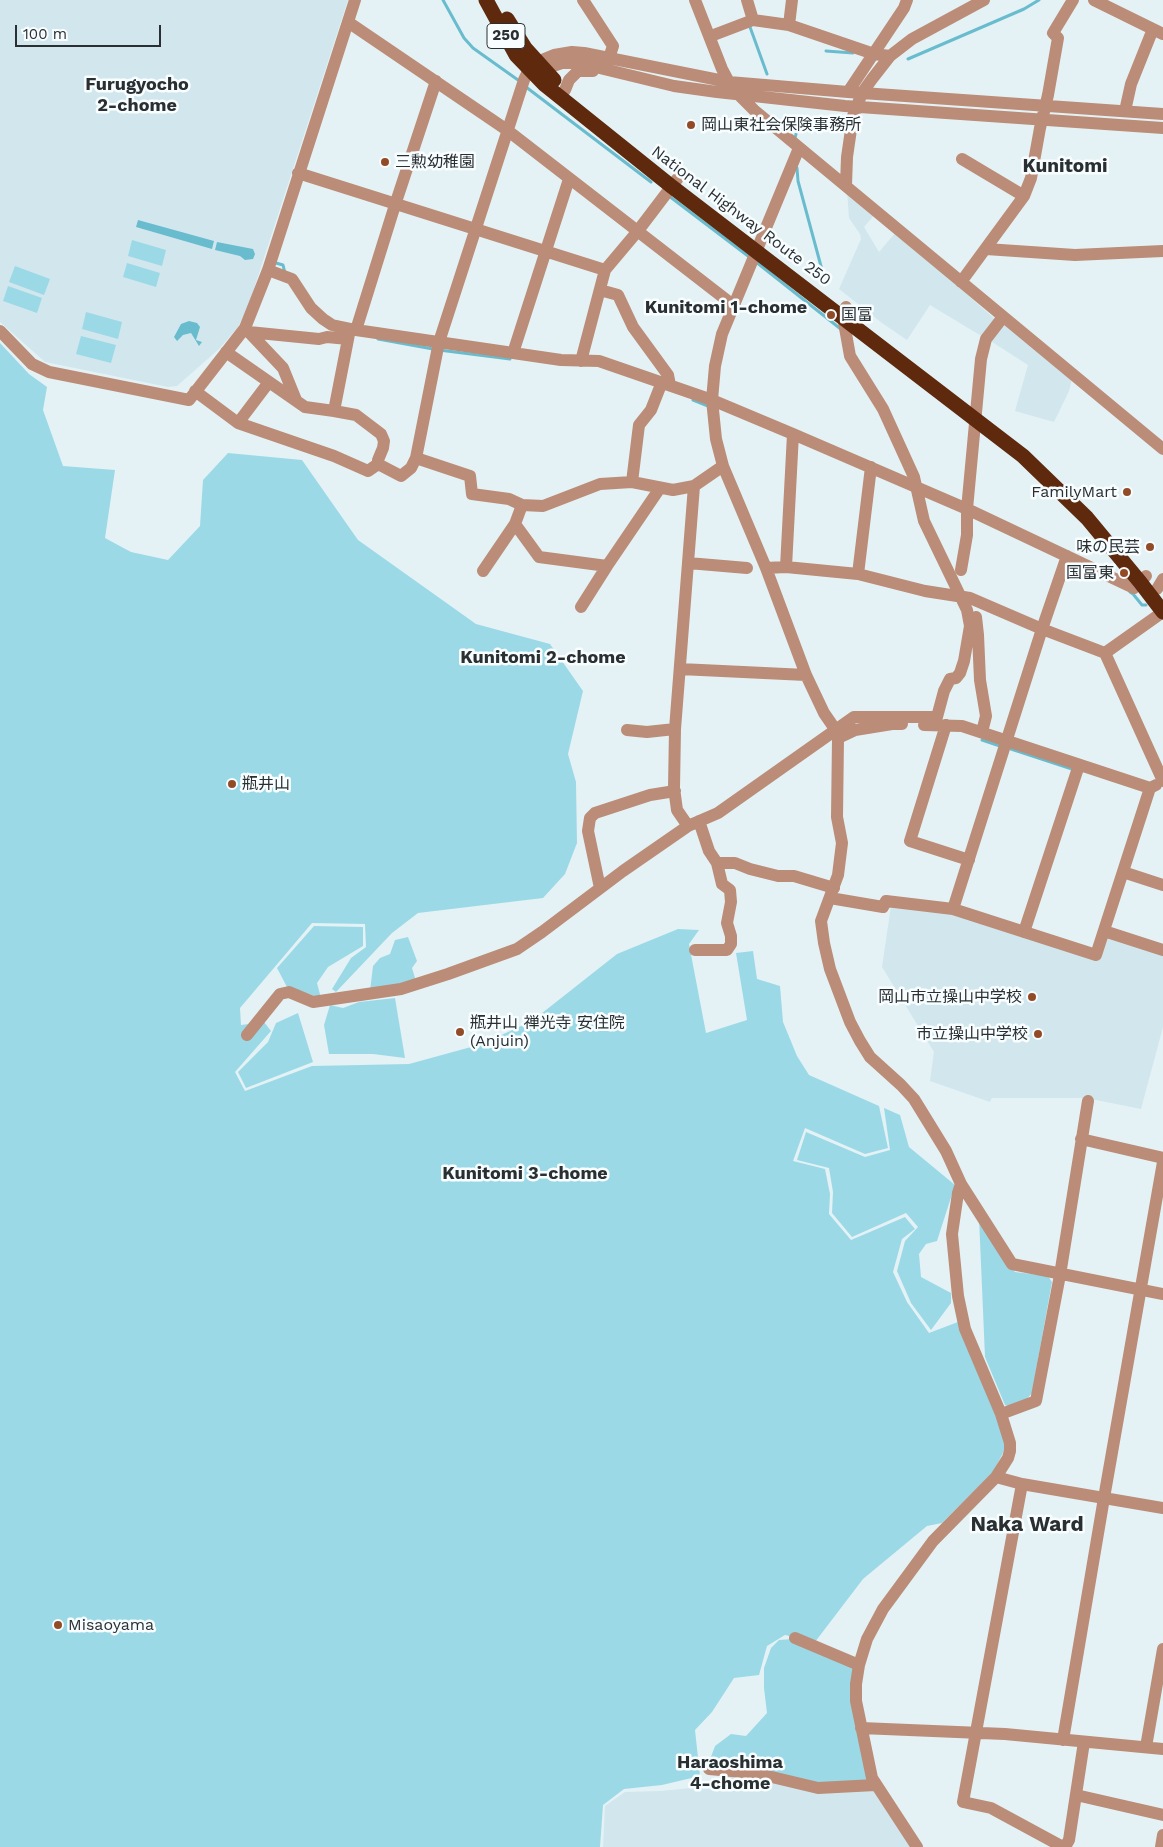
<!DOCTYPE html>
<meta charset="utf-8">
<style>
body{margin:0}
#map{position:relative;width:1163px;height:1847px;overflow:hidden;background:#e4f2f5;font-family:"Work Sans",sans-serif}
canvas{display:block}
.scale{position:absolute;left:15px;top:25px;width:146px;height:22px;box-sizing:border-box;border:2px solid #2a2f31;border-top:0;padding-left:6px;font-size:15px;line-height:18px;white-space:nowrap;color:#2a2f31;-webkit-text-stroke:4px #f8fdff;paint-order:stroke}
</style>
<div id="map">
<canvas width="1163" height="1847"></canvas>
<div class="scale">100 m</div>
</div>
<script>
const context = document.querySelector('canvas').getContext('2d');
context.lineJoin = 'round';
function paint(path, color) {
  context.fillStyle = color;
  context.fill(path, 'evenodd');
}
function shape(rows) {
  const path = new Path2D();
  for (const r of rows) {
    path.moveTo(r[0], r[1]);
    for (let i = 2; i < r.length; i += 2) path.lineTo(r[i], r[i + 1]);
  }
  return path;
}
function trace(path, color, width, dash) {
  context.strokeStyle = color;
  context.lineWidth = width;
  context.lineCap = dash ? 'butt' : 'round';
  context.setLineDash(dash || []);
  context.stroke(path);
}
function label(font, color, halo, rows, align = 'center') {
  context.font = font + ' "Work Sans","Noto Sans JP",sans-serif';
  context.lineWidth = 5;
  context.setLineDash([]);
  context.textBaseline = 'middle';
  context.strokeStyle = halo;
  context.fillStyle = color;
  for (const [text, x, y, turn = 0] of rows) {
    context.save();
    context.translate(x, y);
    context.rotate((+turn || 0) * Math.PI / 180);
    context.textAlign = isNaN(turn) ? turn : align;
    if (halo) context.strokeText(text, 0, 0);
    context.fillText(text, 0, 0);
    context.restore();
  }
}
const built = shape([
 [0,0,348,0,247,310,238,327,219,349,177,386,168,387,45,362,0,322],
 [847,190,875,214,864,227,879,252,896,232,996,320,983,337,930,305,907,340,882,323,839,289,861,239,860,234,849,218],
 [1004,324,1072,379,1069,391,1054,422,1015,411,1028,365,989,340],
 [891,906,952,913,1099,960,1106,939,1111,936,1163,953,1163,1027,1141,1109,1086,1098,992,1098,990,1102,930,1081,934,1052,882,967],
 [730,1776,874,1789,914,1847,603,1847,605,1806,625,1792,661,1791,690,1788]
]);
const green = shape([
 [132,240,166,250,162,266,128,256],
 [127,263,160,273,156,287,123,277],
 [15,266,50,279,44,295,9,282],
 [8,286,42,298,37,313,3,301],
 [86,312,122,322,118,339,82,329],
 [81,336,116,345,111,363,76,354],
 [0,343,29,374,47,387,43,410,63,466,115,470,105,538,131,552,168,560,200,526,203,480,228,453,302,460,358,540,476,624,550,644,583,691,568,754,576,782,577,843,565,874,543,898,418,913,392,933,336,992,332,989,351,958,366,947,365,924,312,923,240,1008,241,1025,264,1022,271,1031,235,1072,245,1091,312,1066,409,1064,482,1044,532,1021,617,954,678,929,699,930,689,944,706,1033,747,1020,736,953,753,951,757,979,780,986,783,1022,797,1056,809,1075,879,1106,888,1148,865,1154,805,1128,793,1161,825,1169,830,1194,829,1214,851,1240,905,1217,915,1229,902,1239,893,1272,907,1302,929,1333,958,1322,993,1407,1005,1442,1005,1449,993,1472,942,1523,927,1526,863,1579,815,1642,785,1635,767,1646,759,1675,734,1678,712,1712,695,1730,700,1776,662,1785,624,1789,603,1805,600,1847,0,1847],
 [314,926,363,927,363,946,328,967,317,983,321,998,287,987,277,968],
 [408,937,417,961,412,968,416,981,370,991,373,966,380,958,390,954,395,940],
 [395,998,405,1058,373,1054,329,1054,324,1025,330,1005,343,1008,359,1002],
 [298,1013,313,1062,246,1088,238,1072,268,1042,276,1023],
 [884,1108,900,1115,909,1147,955,1185,937,1241,926,1244,919,1254,921,1277,951,1293,951,1303,931,1330,911,1303,897,1271,905,1241,918,1227,906,1213,852,1237,832,1213,833,1192,829,1168,797,1160,806,1132,865,1157,890,1150],
 [979,1218,1008,1264,1015,1272,1048,1276,1052,1282,1032,1393,1027,1399,1009,1406,1005,1405,985,1357],
 [792,1639,856,1665,869,1777,863,1783,822,1786,708,1765,715,1746,731,1734,746,1736,767,1713,764,1688,764,1668,771,1648,779,1640]
]);
const water = shape([
 [138,220,214,241,212,249,136,227],
 [217,242,253,249,255,254,253,259,245,260,240,256,215,250],
 [189,321,197,323,200,327,196,340,202,342,199,346,191,333,183,335,177,341,174,337,181,324]
]);
const stream = shape([
 [443,0,464,38,473,48,518,80],
 [750,27,767,74],
 [826,51,853,53],
 [908,59,1024,9,1039,0],
 [526,87,651,182],
 [786,116,797,130,795,138],
 [797,168,798,181,825,281],
 [669,196,748,256],
 [756,262,842,330],
 [276,263,283,265,285,273],
 [378,339,433,349],
 [439,350,510,359],
 [693,400,708,406],
 [1130,592,1133,594,1142,605,1146,605],
 [982,740,1000,746],
 [1011,749,1075,770]
]);
const minor = shape([
 [583,0,613,46,609,58],
 [695,0,722,69,729,82,738,94,754,110,1163,449],
 [747,0,753,20],
 [1094,0,1163,34],
 [348,22,507,130,733,305],
 [789,25,792,0],
 [711,36,753,20,789,25,874,54,890,56],
 [537,69,544,69,562,63,579,63,674,86,717,92,845,106,1163,128],
 [565,90,569,80,578,71,593,71],
 [848,92,904,8,907,0],
 [1125,111,1131,84,1153,29],
 [799,148,722,334,715,366,712,400,716,439,723,466,766,568,806,675,824,713,835,729,838,738,837,817,842,843,838,875,821,921,824,943,830,969,850,1022,860,1041,870,1057,901,1085,914,1099,946,1151,961,1184,1012,1264,1163,1294],
 [962,159,1024,196],
 [298,173,605,270],
 [846,185,847,157,853,116,862,93,872,79,890,56,912,39,984,0],
 [986,249,1075,255,1163,251],
 [268,270,292,279,311,308,323,319,332,325,356,330,561,360,599,361,712,400,793,434,967,509,1134,588,1146,576],
 [961,282,1024,196,1031,178,1040,128,1048,95,1058,38,1053,33,1073,0],
 [600,290,618,295,633,327,668,375,670,385],
 [247,330,283,368,296,400],
 [356,330,395,205,436,81],
 [0,331,32,364,49,372,189,400,245,328,268,270,355,0],
 [249,332,319,339,327,337,348,339],
 [226,352,305,407,334,411,350,329],
 [513,353,569,179],
 [581,361,605,270,637,232,678,178],
 [195,391,238,423,334,456,368,471,378,464,401,476,411,468,416,458],
 [334,411,356,415,381,434,384,441,383,448,378,460,378,464],
 [238,423,269,382],
 [723,466,694,486,673,490,632,482,600,484,543,506,522,505,509,499,472,494,470,476,416,458,439,342,524,80,529,69,537,62,554,55,572,52,584,53,729,82,848,92,1163,114],
 [632,482,639,425,651,410,662,382],
 [515,524,539,557,607,566,660,488],
 [688,563,747,568],
 [786,567,793,434],
 [766,568,786,567,858,574,925,591,970,598,1042,629,1105,653,1163,781],
 [961,570,967,535,967,509,981,359,986,339,1003,317],
 [483,571,515,524,522,505],
 [858,574,871,467],
 [1157,589,1163,579],
 [581,607,607,566],
 [976,617,978,635,980,680,986,716,982,732],
 [1105,653,1163,612],
 [680,669,806,675],
 [924,725,962,726,1150,788,1156,785],
 [946,725,910,841,969,860],
 [627,730,647,732,675,729],
 [838,738,855,730,892,724,902,724],
 [699,821,709,851,717,863,735,863,750,869,778,876,794,876,834,888],
 [688,826,677,810,674,788,675,729,694,486],
 [1123,872,1163,885],
 [600,888,588,831,590,818,595,813,650,795,675,791],
 [830,898,883,907,886,901,953,909,1096,955,1150,788],
 [953,909,1042,629,1067,556],
 [1104,931,1163,950],
 [1024,932,1079,765],
 [695,950,727,950,731,944,731,936,727,923,731,902,730,890,722,884,717,863],
 [247,1035,280,994,289,992,313,1002,401,989,448,974,517,949,542,932,623,871,688,826,718,813,854,717,937,717,944,691,950,679,956,678,960,673,964,661,970,626,967,610,924,521,914,477,883,409,850,356,843,317,846,307],
 [1081,1139,1163,1158],
 [1001,1414,1036,1401,1060,1275,1088,1101],
 [996,1477,1022,1484,1163,1508],
 [1022,1484,963,1802,991,1808,1063,1847],
 [795,1638,859,1665],
 [861,1728,1005,1734,1163,1749],
 [1063,1740,1104,1498,1163,1162],
 [1146,1747,1163,1649],
 [709,1769,755,1773,818,1788,875,1785],
 [1076,1795,1163,1815],
 [917,1847,872,1778,856,1701,856,1684,859,1665,867,1639,883,1609,933,1541,996,1477,1008,1458,1010,1451,1010,1443,1001,1414,965,1329,958,1296,952,1234,958,1193,961,1184],
 [1065,1847,1069,1840,1084,1742],
 [1161,1847,1163,1835]
]);
const highway = shape([
 [486,0,516,55,545,85,671,186,1023,456,1087,518,1140,582,1163,612],
 [507,19,525,48,554,80]
]);
const markers = [
 [691,125,5,"#924b27"],
 [385,162,5,"#924b27"],
 [831,315,5,"#924b27"],
 [1127,492,5,"#924b27"],
 [1150,547,5,"#924b27"],
 [1124,573,5,"#924b27"],
 [232,784,5,"#924b27"],
 [1032,997,5,"#924b27"],
 [460,1032,5,"#924b27"],
 [1038,1034,5,"#924b27"],
 [58,1625,5,"#924b27"]
];
const shields = [
 [506,36,38]
];
const shieldNames = [
 ["250",506,36]
];
const poiNames = [
 ["岡山東社会保険事務所",701,125],
 ["三勲幼稚園",395,162],
 ["国富",841,315],
 ["FamilyMart",1117,492,"right"],
 ["味の民芸",1140,547,"right"],
 ["国富東",1114,573,"right"],
 ["瓶井山",242,784],
 ["岡山市立操山中学校",1022,997,"right"],
 ["瓶井山 禅光寺 安住院",470,1023],
 ["(Anjuin)",470,1041],
 ["市立操山中学校",1028,1034,"right"],
 ["Misaoyama",68,1625]
];
const streetNames = [
 ["National Highway Route 250",741,216,37]
];
const neighbourhoodNames = [
 ["Furugyocho",137,85],
 ["2-chome",137,106],
 ["Kunitomi 1-chome",726,308],
 ["Kunitomi 2-chome",543,658],
 ["Kunitomi 3-chome",525,1174],
 ["Haraoshima",730,1763],
 ["4-chome",730,1784]
];
const quarterNames = [
 ["Kunitomi",1065,166]
];
const districtNames = [
 ["Naka Ward",1027,1525]
];
paint(built, '#d1e7ed');
paint(green, '#9cd9e7');
paint(water, '#68bcce');
trace(stream, '#68bcce', 3);
trace(minor, '#bb8c77', 12);
trace(highway, '#5e290c', 15);
for (const [x, y, r, color] of markers) {
  const dot = new Path2D();
  dot.arc(x, y, r, 0, 2 * Math.PI);
  context.fillStyle = color;
  context.fill(dot);
  trace(dot, '#f8fdff', 2);
}
for (const [x, y, w] of shields) {
  const box = new Path2D();
  box.roundRect(x - w / 2, y - 12.5, w, 25, 4);
  context.fillStyle = '#f8fdff';
  context.fill(box);
  trace(box, '#2a2f31', 1);
}
label('bold 15px', '#2a2f31', null, shieldNames);
label('16px', '#2a2f31', '#f8fdff', poiNames, 'left');
label('16px', '#2a2f31', '#f8fdff', streetNames);
label('bold 18px', '#2a2f31', '#f8fdff', neighbourhoodNames);
label('bold 19px', '#2a2f31', '#f8fdff', quarterNames);
label('bold 21px', '#2a2f31', '#f8fdff', districtNames);
</script>
